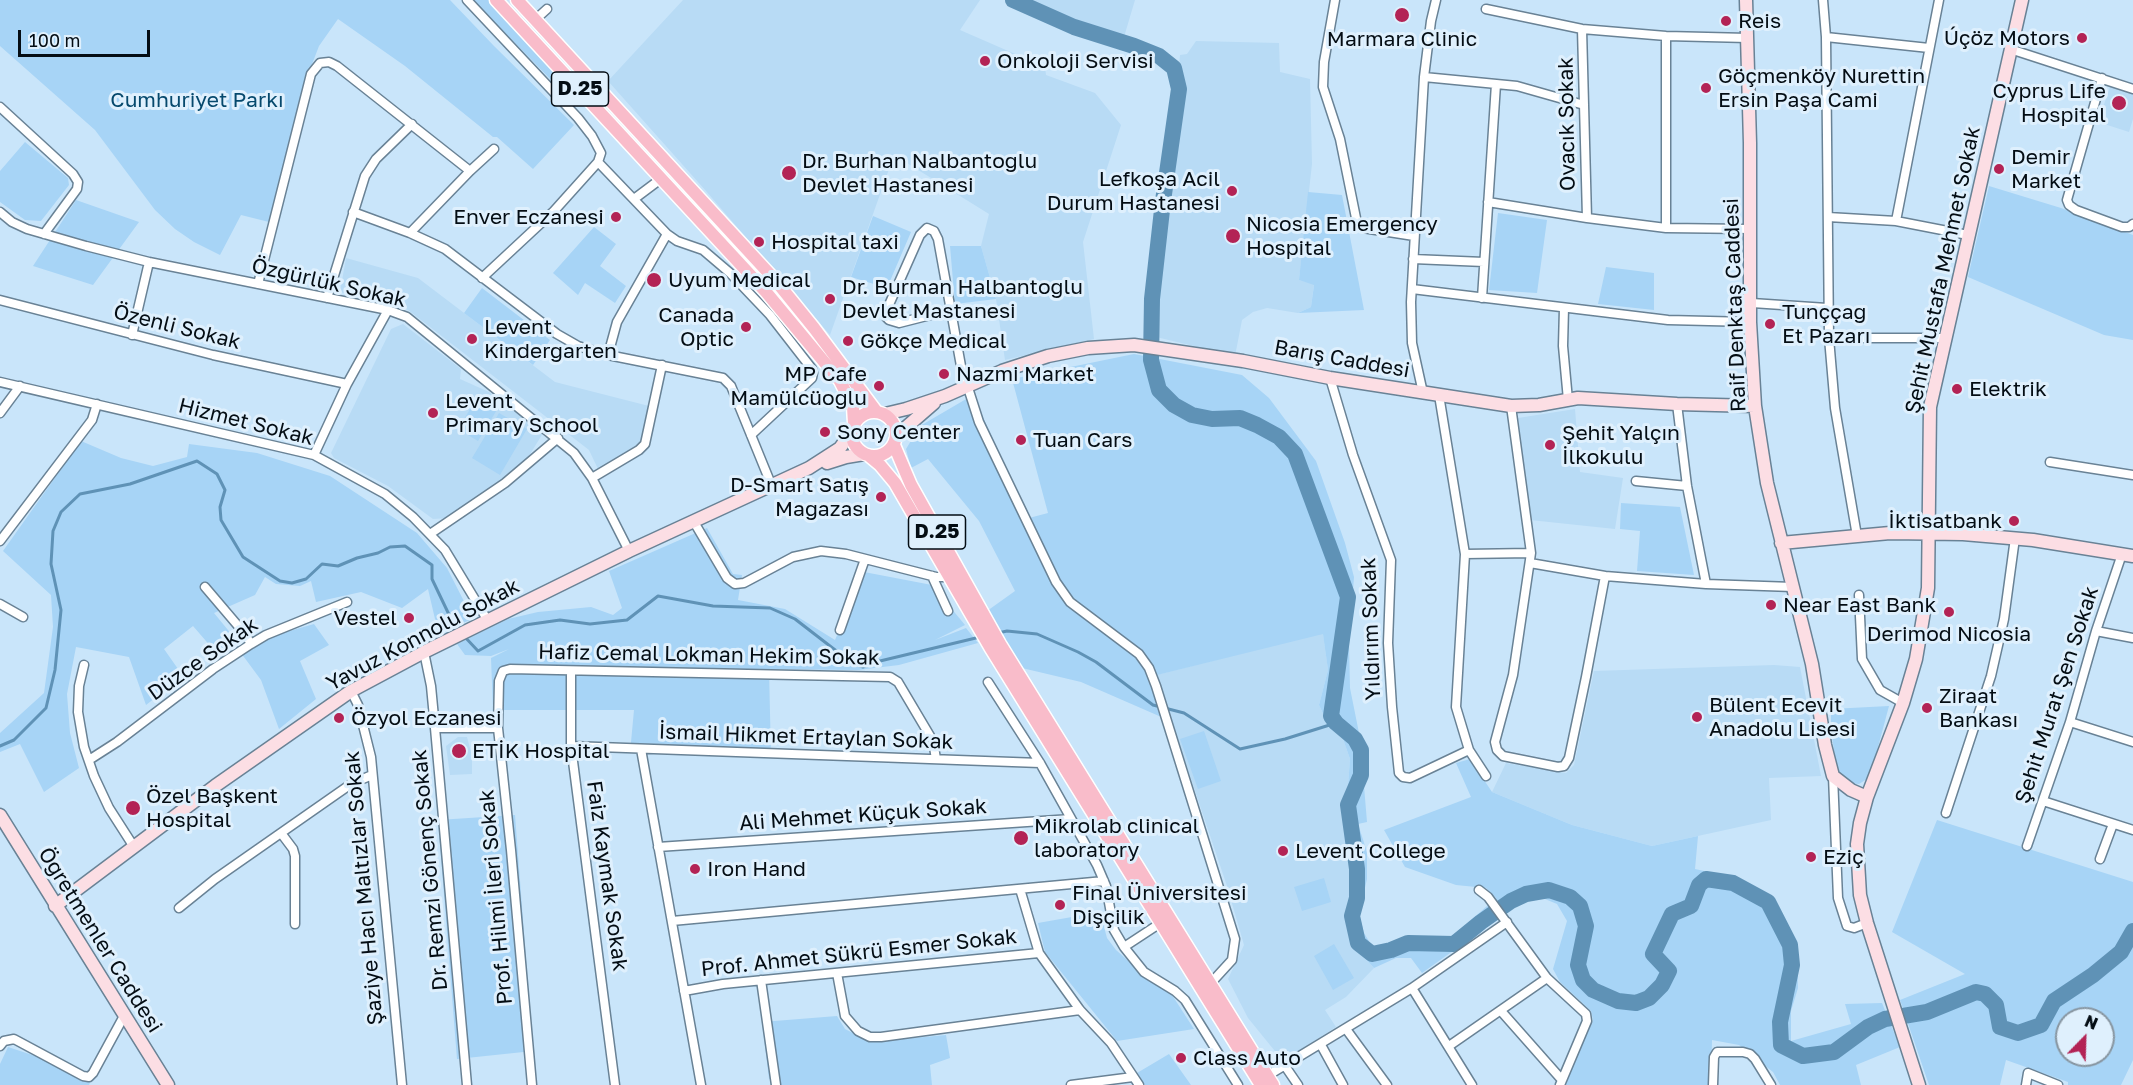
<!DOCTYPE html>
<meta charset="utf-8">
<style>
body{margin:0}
#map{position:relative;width:2133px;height:1085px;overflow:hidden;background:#c9e5fa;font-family:"Golos Text",sans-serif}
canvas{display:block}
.north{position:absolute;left:2055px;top:1007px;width:60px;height:60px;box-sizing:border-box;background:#dff0fd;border:2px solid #8795a0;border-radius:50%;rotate:23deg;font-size:16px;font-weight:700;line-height:24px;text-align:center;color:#040d14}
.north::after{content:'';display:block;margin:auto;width:21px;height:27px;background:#b32355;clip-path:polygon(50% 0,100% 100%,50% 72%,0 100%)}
.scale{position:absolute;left:18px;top:30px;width:132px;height:27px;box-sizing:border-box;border:3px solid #040d14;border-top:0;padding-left:8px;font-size:18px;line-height:21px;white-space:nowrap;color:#040d14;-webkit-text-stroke:4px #dff0fd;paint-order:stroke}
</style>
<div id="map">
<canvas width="2133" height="1085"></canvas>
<div class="north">N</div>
<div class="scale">100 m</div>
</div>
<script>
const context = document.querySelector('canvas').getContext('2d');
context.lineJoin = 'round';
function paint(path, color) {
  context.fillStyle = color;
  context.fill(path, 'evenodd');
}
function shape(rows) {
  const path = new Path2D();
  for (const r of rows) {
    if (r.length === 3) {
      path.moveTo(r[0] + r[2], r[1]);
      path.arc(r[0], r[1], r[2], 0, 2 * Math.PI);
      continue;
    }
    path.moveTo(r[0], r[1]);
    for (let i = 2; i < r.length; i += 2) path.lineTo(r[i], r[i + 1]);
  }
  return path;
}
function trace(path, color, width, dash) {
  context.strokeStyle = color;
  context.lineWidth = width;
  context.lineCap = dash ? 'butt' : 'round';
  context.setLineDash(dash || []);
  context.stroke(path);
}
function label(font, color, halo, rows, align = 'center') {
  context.font = font + ' "Golos Text",sans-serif';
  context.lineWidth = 6;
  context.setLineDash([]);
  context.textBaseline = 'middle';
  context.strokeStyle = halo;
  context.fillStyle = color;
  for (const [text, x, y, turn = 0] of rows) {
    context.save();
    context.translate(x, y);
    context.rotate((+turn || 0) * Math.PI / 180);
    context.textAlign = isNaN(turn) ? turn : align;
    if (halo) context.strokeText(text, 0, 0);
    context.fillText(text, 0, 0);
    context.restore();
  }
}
const built = shape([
 [683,0,980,0,960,30,1045,67,1046,75,1095,93,1121,125,1083,242,1094,339,1005,360,996,299,981,246,989,214,894,155,830,335,706,191,608,81],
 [1006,0,1135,0,1121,47,1074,31],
 [1196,41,1279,43,1280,72,1310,79,1312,164,1299,280,1314,284,1311,307,1298,313,1267,308,1253,312,1242,320,1235,356,1152,336,1180,55,1187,54],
 [2110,87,2133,94,2133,119,2129,132,2098,122],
 [346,258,418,278,555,382,649,406,645,440,639,448,598,469,589,450,408,310,386,302,340,292],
 [403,324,461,369,460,379,489,392,543,433,529,456,511,475,448,518,433,519,388,486,334,458,331,453,391,329],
 [1575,409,1580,472,1623,478,1615,529,1530,520,1518,418],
 [1323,633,1328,670,1319,705,1325,718,1341,733,1350,759,1348,786,1341,807,1351,847,1352,872,1346,917,1358,951,1374,968,1346,997,1325,1010,1336,1027,1283,1061,1248,1018,1228,979,1244,945,1227,886,1156,675],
 [1774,665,1800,667,1821,776,1769,778,1771,820,1652,846,1572,825,1492,792,1506,763,1566,773,1574,765,1594,671],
 [458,737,467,737,472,756,472,774,450,775,446,746]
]);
const green = shape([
 [0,0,450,0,494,46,574,125,533,169,497,137,493,137,405,66,338,19,319,46,304,85,269,222,241,215,220,255,194,242,175,229,155,210,95,130,0,46],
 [473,0,489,0,564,79,557,86],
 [25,142,68,178,69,185,41,221,25,220,0,202,0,171],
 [1989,186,2061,208,2133,235,2133,340,2104,335,1968,277],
 [1308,192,1342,195,1364,310,1298,313,1311,307,1314,285,1299,280],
 [76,200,139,222,93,285,33,266],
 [1498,213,1547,220,1537,293,1489,290],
 [873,216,911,232,887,288,851,277],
 [594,227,616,244,600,266,626,286,615,303,585,283,578,295,553,273],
 [950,246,981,246,996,299,955,304],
 [1606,267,1654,273,1654,310,1598,304],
 [482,288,550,340,533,365,464,313],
 [1134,354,1242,375,1269,398,1316,461,1345,543,1354,577,1349,644,1350,688,1360,738,1367,822,1358,824,1367,852,1367,879,1359,914,1364,933,1372,946,1382,949,1407,937,1435,940,1452,937,1496,898,1486,888,1456,885,1405,867,1384,830,1471,797,1456,763,1470,759,1492,792,1572,825,1652,846,1698,836,1695,869,1709,872,1767,893,1794,943,1797,955,1798,988,1791,1011,1791,1041,1851,1024,1845,1004,1882,1003,1900,1047,1856,1065,1861,1085,1780,1085,1773,1072,1739,1045,1712,1040,1711,1085,1565,1085,1593,1020,1591,1011,1560,982,1553,969,1567,921,1557,904,1545,899,1531,899,1516,906,1422,973,1411,958,1396,958,1374,968,1358,951,1346,917,1352,872,1351,847,1341,807,1348,786,1350,759,1341,733,1325,718,1319,705,1328,670,1323,634,1157,675,1170,717,1159,716,1081,682,1022,668,987,611,1015,591,979,521,928,459,911,468,906,449,920,426,973,395,1029,518,1048,513,1012,379],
 [478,396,498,408,478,441,458,429],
 [499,413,527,429,500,475,472,458],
 [81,441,121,458,153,466,187,457,189,444,257,453,330,476,417,533,447,568,473,619,460,624,447,633,435,619,428,589,402,608,361,592,316,602,311,581,300,586,276,584,265,577,255,595,214,613,237,641,219,656,193,626,164,649,183,676,146,705,129,657,76,647,67,694,70,733,79,768,44,792,20,744,0,752,0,733,44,693,53,627,51,595,3,551],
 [1621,503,1680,507,1694,575,1637,571,1640,531,1620,529],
 [707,528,733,574,742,575,738,600,785,609,835,640,864,572,932,585,965,625,935,640,966,628,978,643,899,665,858,670,769,669,771,757,630,753,634,710,493,710,491,658,509,649,491,656,465,655,457,644,508,619,538,612,591,607,613,615,622,608,609,571],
 [314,624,329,645,300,661,316,699,279,729,261,680,241,653,279,634],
 [1889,706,1870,777,1859,784,1848,783,1837,772,1831,729,1831,709],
 [1204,731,1221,781,1198,789,1180,739],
 [515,815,533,1051,457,1059,438,820],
 [1937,820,2133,882,2133,1060,2121,1085,2068,1085,2068,1082,2006,1060,2000,1085,1929,1085,1900,1000,1965,974,1892,932],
 [2067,1019,2103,1019,2103,1055,2067,1055],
 [1324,878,1331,902,1302,911,1294,887],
 [1100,912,1107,938,1116,950,1152,982,1172,995,1194,1029,1117,1041,1045,952,1038,923],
 [1334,944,1354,978,1333,990,1314,956],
 [837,1016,845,1029,871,1042,946,1035,950,1058,930,1065,932,1085,781,1085,779,1077,769,1079,762,1022],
 [8,1047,93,1075,89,1085,0,1085,0,1064],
 [1169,1054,1191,1085,1145,1085,1137,1073]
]);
const stream = shape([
 [998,633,1007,631,1037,634,1078,652,1096,662,1153,705,1184,713,1240,749,1285,739,1336,723],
 [464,636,478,651,525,625,560,620,590,624,627,620,658,596,713,606,770,608,795,619,852,663,863,667,880,661,980,637],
 [0,746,14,740,46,708,55,670,61,610,51,564,53,531,61,512,80,494,130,484,197,461,217,474,225,490,220,507,221,520,243,557,280,581,292,583,306,579,322,564,338,566,357,558,378,553,390,547,405,546,432,565,432,579,453,623,460,631]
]);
const river = shape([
 [1013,0,1074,27,1134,46,1159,56,1174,68,1179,89,1163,201,1152,299,1151,360,1159,390,1174,405,1192,415,1212,419,1240,418,1257,425,1279,437,1295,454,1348,597,1331,716,1336,723,1355,739,1361,750,1361,775,1348,805,1357,869,1357,898,1352,916,1358,943,1372,954,1391,950,1408,943,1454,944,1481,922,1511,901,1526,894,1549,890,1570,897,1580,906,1586,926,1578,965,1583,980,1593,990,1618,1001,1636,1003,1649,998,1662,985,1669,971,1653,954,1672,914,1691,906,1699,885,1706,879,1733,883,1768,902,1790,945,1792,965,1780,1022,1781,1045,1803,1056,1834,1052,1868,1027,1885,1019,1927,1012,1976,992,1985,994,1996,1005,2000,1027,2018,1033,2041,1025,2054,1001,2093,975,2121,952,2133,931]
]);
const street = shape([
 [467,0,578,118,592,136,601,153,598,162,554,211,482,278],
 [1335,0,1324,62,1323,87,1340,139,1357,223,1363,228,1414,236],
 [1823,0,1826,37,1829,338,1835,408,1857,536],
 [1486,9,1582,29,1666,36,1748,38],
 [536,19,547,9],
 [1582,29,1587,218],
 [1666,36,1666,228],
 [1826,37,1929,48],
 [2010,49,2133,89],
 [1424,77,1517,86,1584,105],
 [2102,78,2067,200,2069,205,2076,210,2122,227,2129,227,2133,224],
 [0,107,73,174,78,182,77,189,44,234],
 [598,162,667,234,677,241,703,250,730,273,770,315,812,369,813,373,812,378,751,435],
 [634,199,662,178],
 [1488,202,1587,218,1666,228,1751,229],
 [0,212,12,222,27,229,86,246,149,262,388,310,407,317,574,453,592,478,629,551],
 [353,212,410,233,445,249,557,334,578,346,608,355,723,378,731,386,771,484],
 [1828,217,1896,221,1968,235],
 [1896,221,1939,0],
 [410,233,470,171,494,149],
 [1413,259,1484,262],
 [258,284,311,74,320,63,329,62,337,66,470,171],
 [1412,289,1668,320,1750,322],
 [327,298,365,176,376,159,412,124],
 [1482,298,1496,84],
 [0,300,213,355,347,384],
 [1752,303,1827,308],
 [1564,308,1563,346,1568,400],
 [950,310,899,323,889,320,886,317,888,307,920,235,927,228,934,231,938,239,961,366,979,422,1056,582,1070,602,1139,654,1149,668,1156,686,1235,939,1232,960,1210,984],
 [132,335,149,262],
 [1829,338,1945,338],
 [608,355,617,322,667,234],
 [1330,378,1353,455,1391,560,1388,643,1392,707,1399,773,1403,777,1410,778,1469,750],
 [0,382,314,455,385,494,413,517,445,550,488,621],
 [1423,393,1412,343,1411,302,1424,77,1431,21,1436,0],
 [1439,395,1465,554,1456,707,1469,750,1486,776],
 [1677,404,1687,486,1706,584],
 [1511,406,1531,553,1513,675,1495,742,1497,750,1503,756,1558,767,1564,766,1569,758,1586,677,1605,576],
 [0,413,20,386],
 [314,455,347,384,388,310],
 [2050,462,2133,475],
 [592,478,639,450,645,444,662,365],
 [1636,481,1687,486],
 [694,522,727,578,735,584,744,583,793,557,821,551,846,554,936,577,949,577],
 [430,534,505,483,558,438],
 [0,541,92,420,97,404],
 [1465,554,1531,553],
 [1530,563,1605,576,1706,584,1793,587],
 [932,576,948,611],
 [205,587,245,634,251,644],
 [1859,595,1862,659,1880,690,1903,703],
 [0,604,23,617],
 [840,630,865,559],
 [2096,631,2133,638],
 [424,652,431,686,435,728,467,1085],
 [84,665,79,686,78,712,84,747,94,776,109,808,134,847],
 [571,671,571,746,615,1085],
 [988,682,1040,763,1097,865,1106,886,1114,930,1124,947,1144,972,1175,991,1185,1000,1238,1085],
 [351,691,358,705,371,757,402,1085],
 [2070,722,2133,742],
 [435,728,498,728],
 [571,746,1040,763],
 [641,749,701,1085],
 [89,760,117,742,213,669,251,644,266,635,347,602],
 [1833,776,1838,898,1847,926,1854,928,1867,923],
 [2043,801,2133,830],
 [1946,813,1991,676,2004,619,2015,538],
 [281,833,293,849,295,856,295,924],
 [2027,846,2070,722,2096,631,2122,554],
 [658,847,1071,819],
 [2100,859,2113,824],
 [1020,889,1039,953,1080,1010,1111,1043,1139,1085],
 [1479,890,1488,897,1547,978,1586,1014,1587,1021,1560,1085],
 [179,908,215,879,351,784,372,775],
 [672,921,1104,881],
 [1124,947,1159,924],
 [837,973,845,1016,858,1031,870,1037,881,1037,1080,1010],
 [761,980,776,1085],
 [1412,988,1472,1085],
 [684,991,723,984,1039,953],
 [1501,1011,1562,1080],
 [1346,1029,1387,1085],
 [1321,1045,1343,1085],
 [0,1046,4,1041,14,1039,83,1076,89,1077,93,1073,124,1016],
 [1449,1046,1547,978],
 [1285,1066,1298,1085],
 [1267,1076,1412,988,1507,922],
 [532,1085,511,850,498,728,499,681,503,671,510,669,890,677,898,682,933,741,936,759],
 [1071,1085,1133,1077],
 [1713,1085,1714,1057,1717,1052,1743,1052,1750,1054,1755,1059,1771,1085],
 [2026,1085,2028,1073,2058,1085]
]);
const secondary = shape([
 [1746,0,1750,143,1750,322,1755,406,1767,483,1812,664,1825,745,1833,776,1851,790,1867,797],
 [885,414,906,409,945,396,1002,371,1048,356,1088,348,1134,345,1243,361,1330,378,1511,406,1539,405,1578,398,1677,404,1755,406],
 [896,436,934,403],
 [827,463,846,457,864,454],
 [1781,543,1890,533,1963,534,2033,540,2133,556],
 [0,815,168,1085],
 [55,906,215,786,351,691,424,652,629,551,809,468,840,448,852,431],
 [1919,1085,1867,923,1860,895,1857,844,1860,823,1867,797,1903,703,1916,659,1928,588,1930,407,2022,0]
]);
const primary = shape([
 [496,0,766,292,840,381,853,407,854,423],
 [517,0,776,281,814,328,876,411],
 [874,434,22],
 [894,445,911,485,1000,644,1273,1085],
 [868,455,880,465,895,483,990,647,1261,1085]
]);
const markers = [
 [1402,15,8,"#b32355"],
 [1726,21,6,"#b32355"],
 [2082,38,6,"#b32355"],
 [985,61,6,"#b32355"],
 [1706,88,6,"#b32355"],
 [2119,103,8,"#b32355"],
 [1999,169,6,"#b32355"],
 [789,173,8,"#b32355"],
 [1232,191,6,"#b32355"],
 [616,217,6,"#b32355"],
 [1233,236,8,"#b32355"],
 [759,242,6,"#b32355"],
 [654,280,8,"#b32355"],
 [830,299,6,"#b32355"],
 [1770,324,6,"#b32355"],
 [746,327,6,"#b32355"],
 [472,339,6,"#b32355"],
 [848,341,6,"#b32355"],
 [944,374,6,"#b32355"],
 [879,386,6,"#b32355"],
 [1957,389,6,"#b32355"],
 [433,413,6,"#b32355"],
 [825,432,6,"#b32355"],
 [1021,440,6,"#b32355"],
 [1550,445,6,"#b32355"],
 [881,497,6,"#b32355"],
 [2014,521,6,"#b32355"],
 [1771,605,6,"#b32355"],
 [1949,612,6,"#b32355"],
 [409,618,6,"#b32355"],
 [1927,708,6,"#b32355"],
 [1697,717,6,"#b32355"],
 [339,718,6,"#b32355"],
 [459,751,8,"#b32355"],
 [133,808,8,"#b32355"],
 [1021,838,8,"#b32355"],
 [1283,851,6,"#b32355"],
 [1811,857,6,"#b32355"],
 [695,869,6,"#b32355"],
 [1060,905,6,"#b32355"],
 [1181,1058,6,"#b32355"]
];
const shields = [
 [580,89,57],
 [937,532,57]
];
const shieldNames = [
 ["D.25",580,89],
 ["D.25",937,532]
];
const poiNames = [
 ["Reis",1738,21],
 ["Úçöz Motors",2070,38,"right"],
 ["Marmara Clinic",1402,39,"center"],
 ["Onkoloji Servisi",997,61],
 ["Göçmenköy Nurettin",1718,76],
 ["Ersin Paşa Cami",1718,100],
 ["Cyprus Life",2106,91,"right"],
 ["Hospital",2106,115,"right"],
 ["Demir",2011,157],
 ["Market",2011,181],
 ["Dr. Burhan Nalbantoğlu",802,161],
 ["Devlet Hastanesi",802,185],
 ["Lefkoşa Acil",1220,179,"right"],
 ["Durum Hastanesi",1220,203,"right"],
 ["Enver Eczanesi",604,217,"right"],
 ["Nicosia Emergency",1246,224],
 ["Hospital",1246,248],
 ["Hospital taxi",771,242],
 ["Uyum Medical",668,280],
 ["Dr. Burman Halbantoğlu",842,287],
 ["Devlet Mastanesi",842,311],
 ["Tunççağ",1782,312],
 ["Et Pazarı",1782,336],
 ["Canada",734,315,"right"],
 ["Optic",734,339,"right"],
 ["Levent",484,327],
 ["Kindergarten",484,351],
 ["Gökçe Medical",860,341],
 ["MP Cafe",867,374,"right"],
 ["Mamülcüoğlu",867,398,"right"],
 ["Nazmi Market",956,374],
 ["Elektrik",1969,389],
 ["Levent",445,401],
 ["Primary School",445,425],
 ["Sony Center",837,432],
 ["Şehit Yalçın",1562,433],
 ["İlkokulu",1562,457],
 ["Tuan Cars",1033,440],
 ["D-Smart Satış",869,485,"right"],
 ["Mağazası",869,509,"right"],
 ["İktisatbank",2002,521,"right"],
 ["Near East Bank",1783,605],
 ["Vestel",397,618,"right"],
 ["Derimod Nicosia",1949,634,"center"],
 ["Ziraat",1939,696],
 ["Bankası",1939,720],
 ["Bülent Ecevit",1709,705],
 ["Anadolu Lisesi",1709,729],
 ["Özyol Eczanesi",351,718],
 ["ETİK Hospital",472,751],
 ["Özel Başkent",146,796],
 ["Hospital",146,820],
 ["Mikrolab clinical",1034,826],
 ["laboratory",1034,850],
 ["Levent College",1295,851],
 ["Eziç",1823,857],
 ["Iron Hand",707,869],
 ["Final Üniversitesi",1072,893],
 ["Dişçilik",1072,917],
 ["Class Auto",1193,1058]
];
const parkNames = [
 ["Cumhuriyet Parkı",197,100]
];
const streetNames = [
 ["Ovacık Sokak",1567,124,-91],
 ["Şehit Mustafa Mehmet Sokak",1943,270,-78],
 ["Özgürlük Sokak",329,283,13],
 ["Raif Denktaş Caddesi",1735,305,-92],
 ["Özenli Sokak",177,327,14],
 ["Barış Caddesi",1342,359,10],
 ["Hizmet Sokak",246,422,14],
 ["Yıldırım Sokak",1371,629,-92],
 ["Yavuz Konnolu Sokak",423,635,-28],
 ["Hafiz Cemal Lokman Hekim Sokak",709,655,1],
 ["Düzce Sokak",203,659,-35],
 ["Şehit Murat Şen Sokak",2057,695,-72],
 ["İsmail Hikmet Ertaylan Sokak",806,737,2],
 ["Ali Mehmet Küçuk Sokak",863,815,-4],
 ["Dr. Remzi Gönenç Sokak",430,870,-95],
 ["Faiz Kaymak Sokak",607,876,82],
 ["Şaziye Hacı Maltızlar Sokak",364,888,-95],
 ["Prof. Hilmi İleri Sokak",496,897,-95],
 ["Öğretmenler Caddesi",100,940,58],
 ["Prof. Ahmet Sükrü Esmer Sokak",859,953,-6]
];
paint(built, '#b8dbf5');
paint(green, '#a7d4f6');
trace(stream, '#5f92b6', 3);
trace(river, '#5f92b6', 16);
trace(street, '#698295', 11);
trace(secondary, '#698295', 15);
trace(primary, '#fff', 15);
trace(street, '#fff', 8);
trace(secondary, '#fcdee4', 12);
trace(primary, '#f9bcca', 12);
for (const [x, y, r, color] of markers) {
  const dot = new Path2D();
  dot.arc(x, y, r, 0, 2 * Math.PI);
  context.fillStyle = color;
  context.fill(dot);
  trace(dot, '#dff0fd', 2);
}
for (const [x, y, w] of shields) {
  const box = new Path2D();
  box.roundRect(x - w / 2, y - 17, w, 34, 4.5);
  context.fillStyle = '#dff0fd';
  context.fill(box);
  trace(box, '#040d14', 1.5);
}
label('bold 20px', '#040d14', null, shieldNames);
label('21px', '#040d14', '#dff0fd', poiNames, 'left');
label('21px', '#06496d', '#dff0fd', parkNames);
label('21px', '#040d14', '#dff0fd', streetNames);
</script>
